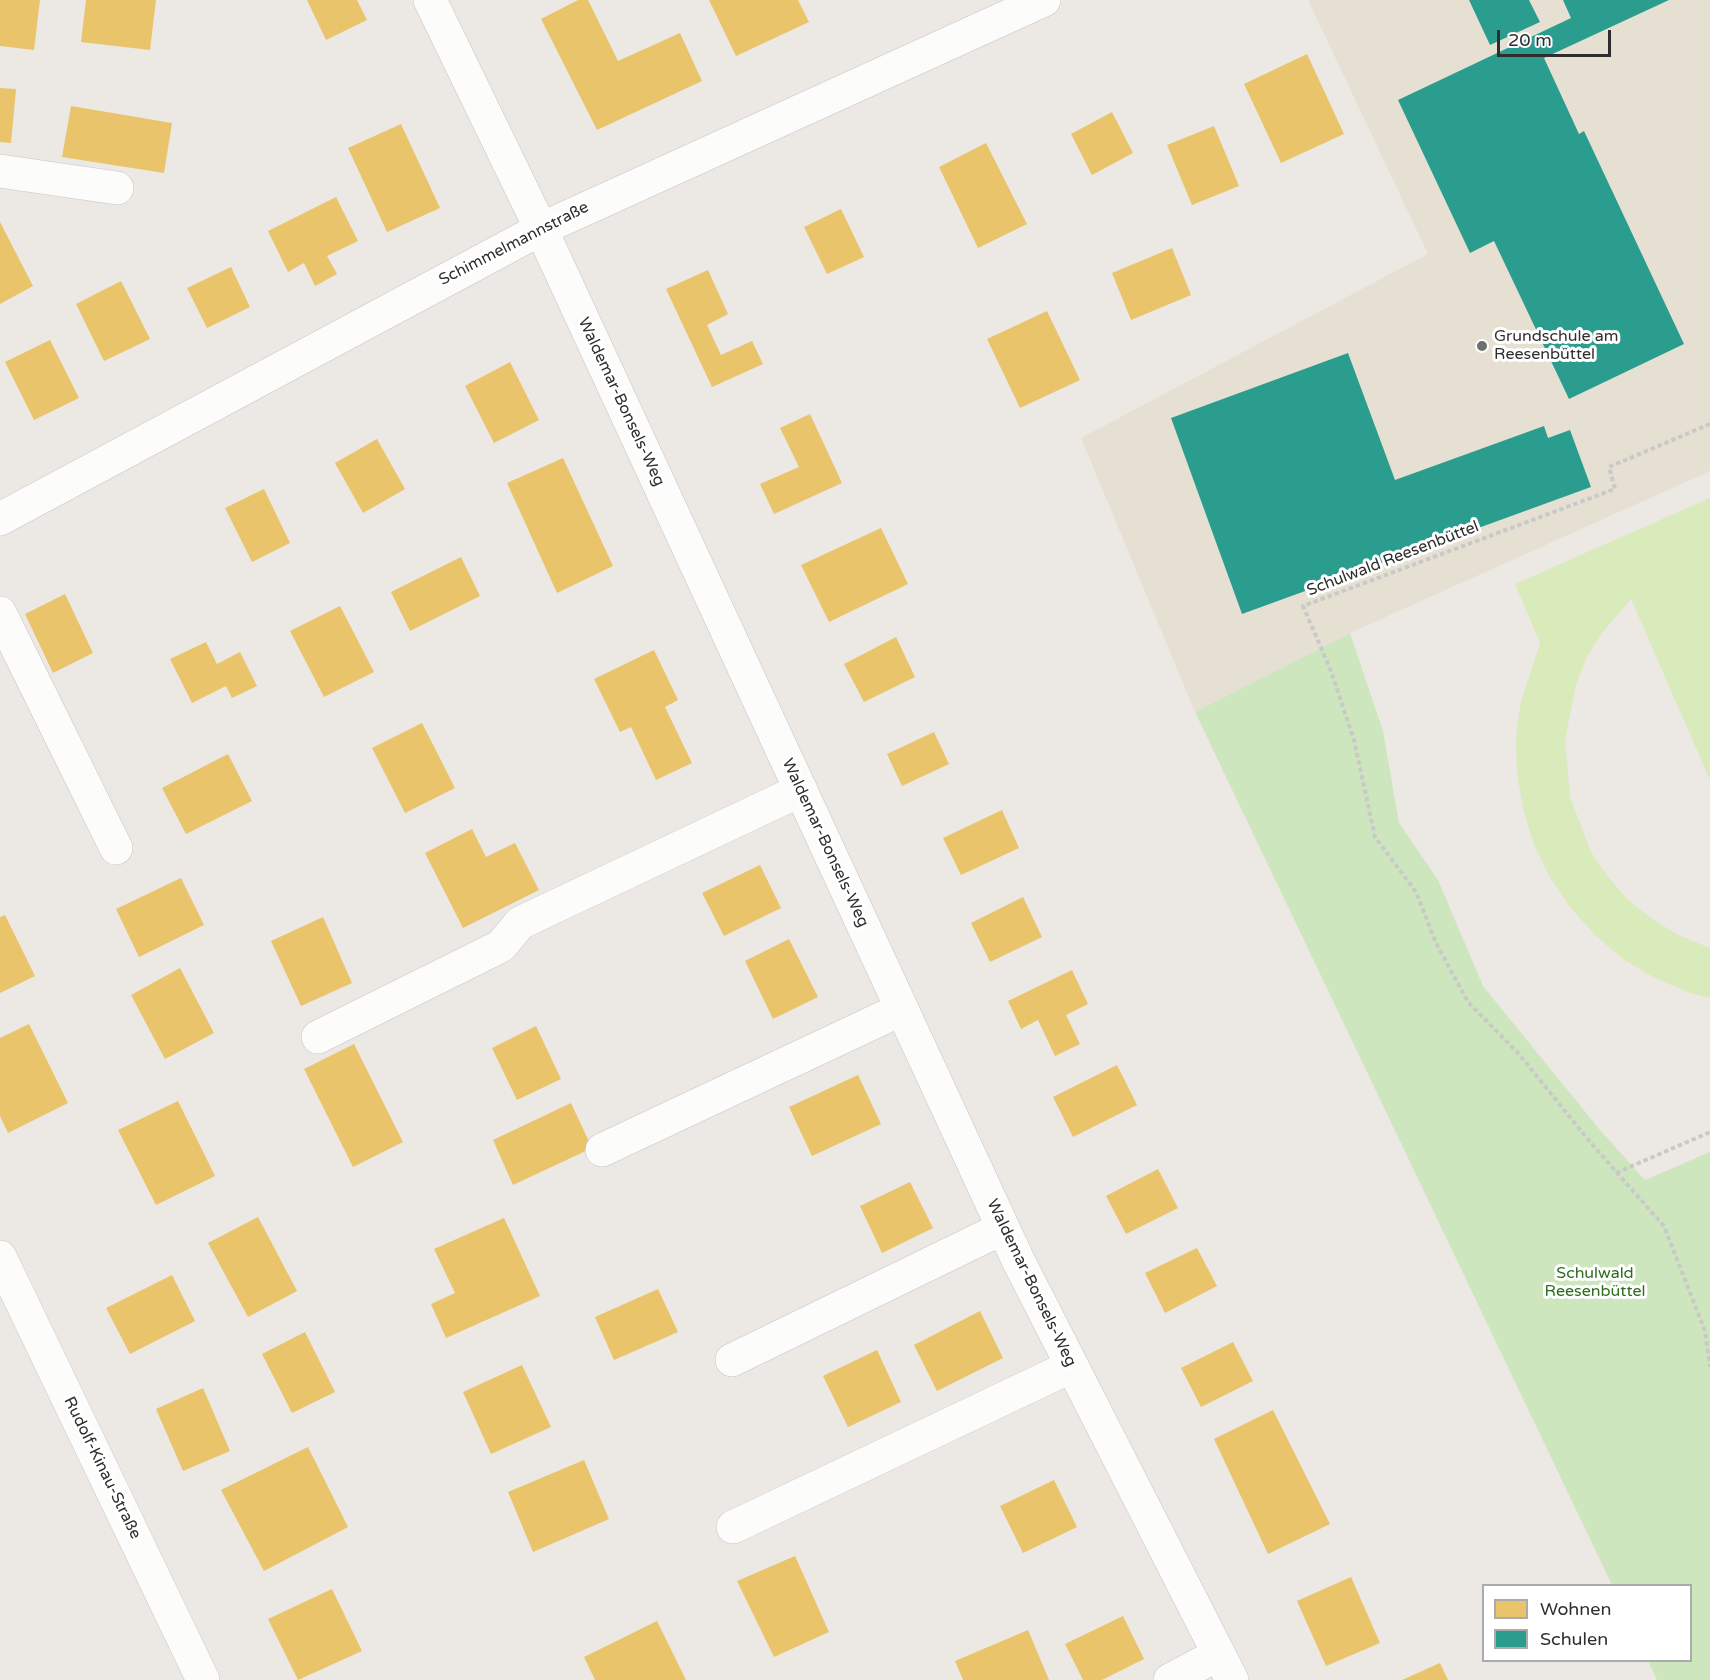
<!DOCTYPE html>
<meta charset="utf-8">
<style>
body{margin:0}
#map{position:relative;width:1710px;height:1680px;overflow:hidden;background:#ece8e4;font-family:"Varela Round",sans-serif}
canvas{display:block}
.legend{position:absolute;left:1482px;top:1584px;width:210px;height:78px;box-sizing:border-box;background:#fff;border:2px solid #ababab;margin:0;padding:8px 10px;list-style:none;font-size:18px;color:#2e2e2e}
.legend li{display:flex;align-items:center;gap:12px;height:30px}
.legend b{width:30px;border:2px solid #ababab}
.scale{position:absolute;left:1497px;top:30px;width:114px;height:27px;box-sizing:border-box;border:3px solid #2e2e2e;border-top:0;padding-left:8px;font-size:18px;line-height:21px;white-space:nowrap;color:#2e2e2e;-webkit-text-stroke:4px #fff;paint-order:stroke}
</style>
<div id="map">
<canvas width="1710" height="1680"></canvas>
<ul class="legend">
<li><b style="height:16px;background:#e9c46a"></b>Wohnen</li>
<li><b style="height:16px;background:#2a9d8f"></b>Schulen</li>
</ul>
<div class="scale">20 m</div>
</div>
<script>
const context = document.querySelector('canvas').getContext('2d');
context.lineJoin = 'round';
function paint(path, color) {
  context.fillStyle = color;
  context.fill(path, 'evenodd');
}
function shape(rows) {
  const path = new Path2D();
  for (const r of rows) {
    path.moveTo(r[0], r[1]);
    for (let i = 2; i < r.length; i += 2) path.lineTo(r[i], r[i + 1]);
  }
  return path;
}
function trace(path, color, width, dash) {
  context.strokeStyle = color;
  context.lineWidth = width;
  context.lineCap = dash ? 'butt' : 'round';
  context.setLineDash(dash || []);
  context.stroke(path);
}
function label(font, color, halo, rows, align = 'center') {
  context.font = font + ' "Varela Round",sans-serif';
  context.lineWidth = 6;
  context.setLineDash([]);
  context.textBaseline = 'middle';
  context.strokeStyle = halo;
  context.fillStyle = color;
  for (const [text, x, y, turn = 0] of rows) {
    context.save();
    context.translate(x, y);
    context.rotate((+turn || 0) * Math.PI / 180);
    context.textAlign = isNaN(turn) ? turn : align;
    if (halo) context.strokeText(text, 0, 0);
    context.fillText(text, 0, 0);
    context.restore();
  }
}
const education = shape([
 [1308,0,1710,0,1710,471,1350,633,1195,712,1081,438,1428,254]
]);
const green = shape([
 [1350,633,1383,731,1399,823,1438,880,1483,986,1600,1130,1645,1180,1710,1152,1710,1680,1657,1680,1648,1661,1690,1660,1690,1586,1612,1585,1195,712]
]);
const pitch = shape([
 [1710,498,1710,780,1631,599,1602,633,1587,657,1576,684,1565,740,1570,797,1591,852,1608,877,1628,900,1652,919,1678,935,1710,948,1710,998,1690,993,1655,978,1623,959,1595,935,1570,907,1549,876,1533,842,1523,808,1517,773,1516,737,1521,702,1540,643,1515,584]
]);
const homes = shape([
 [0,0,40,0,34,50,0,46],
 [86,0,156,0,150,50,81,42],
 [307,0,357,0,367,20,326,40],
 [578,0,588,0,618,61,680,33,702,81,597,130,541,19],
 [709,0,798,0,809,22,736,56],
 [1307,54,1344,134,1281,163,1244,84],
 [0,88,16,89,11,143,0,142],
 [71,106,172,123,164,173,62,157],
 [1112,112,1133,153,1092,175,1071,134],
 [401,124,440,208,387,232,348,148],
 [1214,126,1239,186,1192,205,1167,145],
 [986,143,1027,224,978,248,939,167],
 [336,197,358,241,327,256,337,274,315,286,304,263,288,272,268,231],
 [841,209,864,257,827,274,804,227],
 [0,222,33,286,0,304],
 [1172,248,1191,295,1131,320,1112,273],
 [231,267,250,307,207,328,187,288],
 [708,270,728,314,707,325,721,355,752,341,763,364,712,387,666,289],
 [121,281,150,339,104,361,76,304],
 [1047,311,1080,380,1020,408,987,339],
 [50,340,79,398,34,420,5,362],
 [510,362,539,420,494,443,465,386],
 [810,414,842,483,774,514,760,484,799,467,780,428],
 [377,439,405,489,363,513,335,463],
 [563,458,613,566,557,593,507,483],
 [264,489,290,543,252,562,225,508],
 [881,528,908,584,829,622,801,565],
 [461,557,480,596,410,631,391,592],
 [65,594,93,653,53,673,25,614],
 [340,606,374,672,324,697,290,631],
 [896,637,915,677,864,702,844,664],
 [206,642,217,664,240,652,257,686,232,698,226,686,192,703,170,659],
 [654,650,678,700,665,707,692,763,656,780,631,727,620,732,594,679],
 [422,723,455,788,405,813,372,748],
 [934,732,949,764,902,786,887,754],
 [228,754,252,801,186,834,162,788],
 [1002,810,1019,848,961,875,943,838],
 [472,829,486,857,515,843,539,890,463,928,425,853],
 [760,865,781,908,724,936,702,893],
 [181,878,204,925,139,957,116,909],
 [1023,897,1042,937,990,962,971,923],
 [5,915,35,976,0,993,0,917],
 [323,917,352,983,301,1006,271,941],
 [789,939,818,997,773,1019,745,961],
 [180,968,214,1033,165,1059,131,995],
 [1072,970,1088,1004,1066,1015,1080,1044,1055,1056,1038,1020,1021,1029,1008,1001],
 [29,1024,68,1103,8,1133,0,1116,0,1038],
 [536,1026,561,1079,517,1100,492,1048],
 [354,1044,403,1142,353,1167,304,1069],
 [1117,1065,1137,1105,1073,1137,1053,1097],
 [858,1075,881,1124,812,1156,789,1107],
 [178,1101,215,1176,156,1205,118,1130],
 [571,1103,592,1148,513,1185,493,1140],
 [1158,1169,1178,1208,1126,1234,1106,1196],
 [910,1182,933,1228,882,1253,860,1206],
 [258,1217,297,1291,248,1317,208,1243],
 [504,1218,540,1296,446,1338,431,1304,455,1293,434,1249],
 [1197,1248,1217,1286,1165,1313,1145,1273],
 [172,1275,195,1321,130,1354,106,1308],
 [658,1289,678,1332,614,1360,595,1317],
 [980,1311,1003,1358,937,1391,914,1345],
 [305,1332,335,1392,292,1413,262,1354],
 [1233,1342,1253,1381,1201,1407,1181,1368],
 [877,1350,901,1402,848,1427,823,1376],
 [522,1365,551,1427,491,1454,463,1392],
 [203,1388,230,1451,183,1471,156,1409],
 [1273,1410,1330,1524,1268,1554,1214,1439],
 [308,1447,348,1527,264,1571,221,1490],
 [584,1460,609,1519,533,1552,508,1492],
 [1054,1480,1077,1527,1023,1553,1000,1506],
 [795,1556,829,1632,774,1657,737,1581],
 [1351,1577,1380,1643,1326,1666,1297,1601],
 [332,1589,362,1651,298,1680,268,1619],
 [1123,1616,1144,1659,1102,1680,1083,1680,1065,1644],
 [657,1621,686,1680,595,1680,584,1657],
 [1028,1630,1049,1680,963,1680,955,1661],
 [1440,1663,1448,1680,1402,1680]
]);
const schools = shape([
 [1469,0,1529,0,1540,22,1490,45],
 [1563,0,1669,0,1544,58,1579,134,1584,131,1684,344,1569,399,1494,241,1470,253,1398,100,1571,18],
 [1348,353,1395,480,1544,426,1548,438,1570,430,1591,487,1242,614,1171,418]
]);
const path = shape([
 [1710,424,1609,467,1615,489,1303,606,1331,671,1354,740,1375,837,1416,892,1436,943,1468,1002,1518,1053,1590,1142,1664,1226,1705,1331,1710,1367],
 [1616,1173,1710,1132]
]);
const minor = shape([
 [430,0,541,229,1018,1260,1232,1680],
 [0,171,117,188],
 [0,519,541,229,1044,0],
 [0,613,116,848],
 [318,1037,501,946,520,923,801,790],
 [602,1150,902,1009],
 [0,1257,203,1680],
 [732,1360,1003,1228],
 [733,1527,1072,1366],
 [1170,1680,1219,1654]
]);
const markers = [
 [1482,346,6,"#706f6e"]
];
const streetNames = [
 ["Schimmelmannstraße",514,244,-27],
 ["Waldemar-Bonsels-Weg",621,402,65],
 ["Schulwald Reesenbüttel",1393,559,-21],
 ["Waldemar-Bonsels-Weg",825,843,65],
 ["Waldemar-Bonsels-Weg",1031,1283,64],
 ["Rudolf-Kinau-Straße",102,1468,64]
];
const poiNames = [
 ["Grundschule am",1494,337],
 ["Reesenbüttel",1494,355]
];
const parkNames = [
 ["Schulwald",1595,1274],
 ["Reesenbüttel",1595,1292]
];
paint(education, '#e6e0d3');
paint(green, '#cee6be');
paint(pitch, '#d9eabb');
paint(homes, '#e9c46a');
paint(schools, '#2a9d8f');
trace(minor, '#c5c4c5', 34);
trace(path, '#c9c9c8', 4, [4.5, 3]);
trace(minor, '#fcfcfb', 33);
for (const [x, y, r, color] of markers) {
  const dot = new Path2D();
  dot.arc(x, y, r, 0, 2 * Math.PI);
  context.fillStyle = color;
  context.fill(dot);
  trace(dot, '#fff', 2);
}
label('16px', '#2e2e2e', '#fff', streetNames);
label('16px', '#2e2e2e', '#fff', poiNames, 'left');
label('16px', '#2c6e1b', '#fff', parkNames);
</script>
